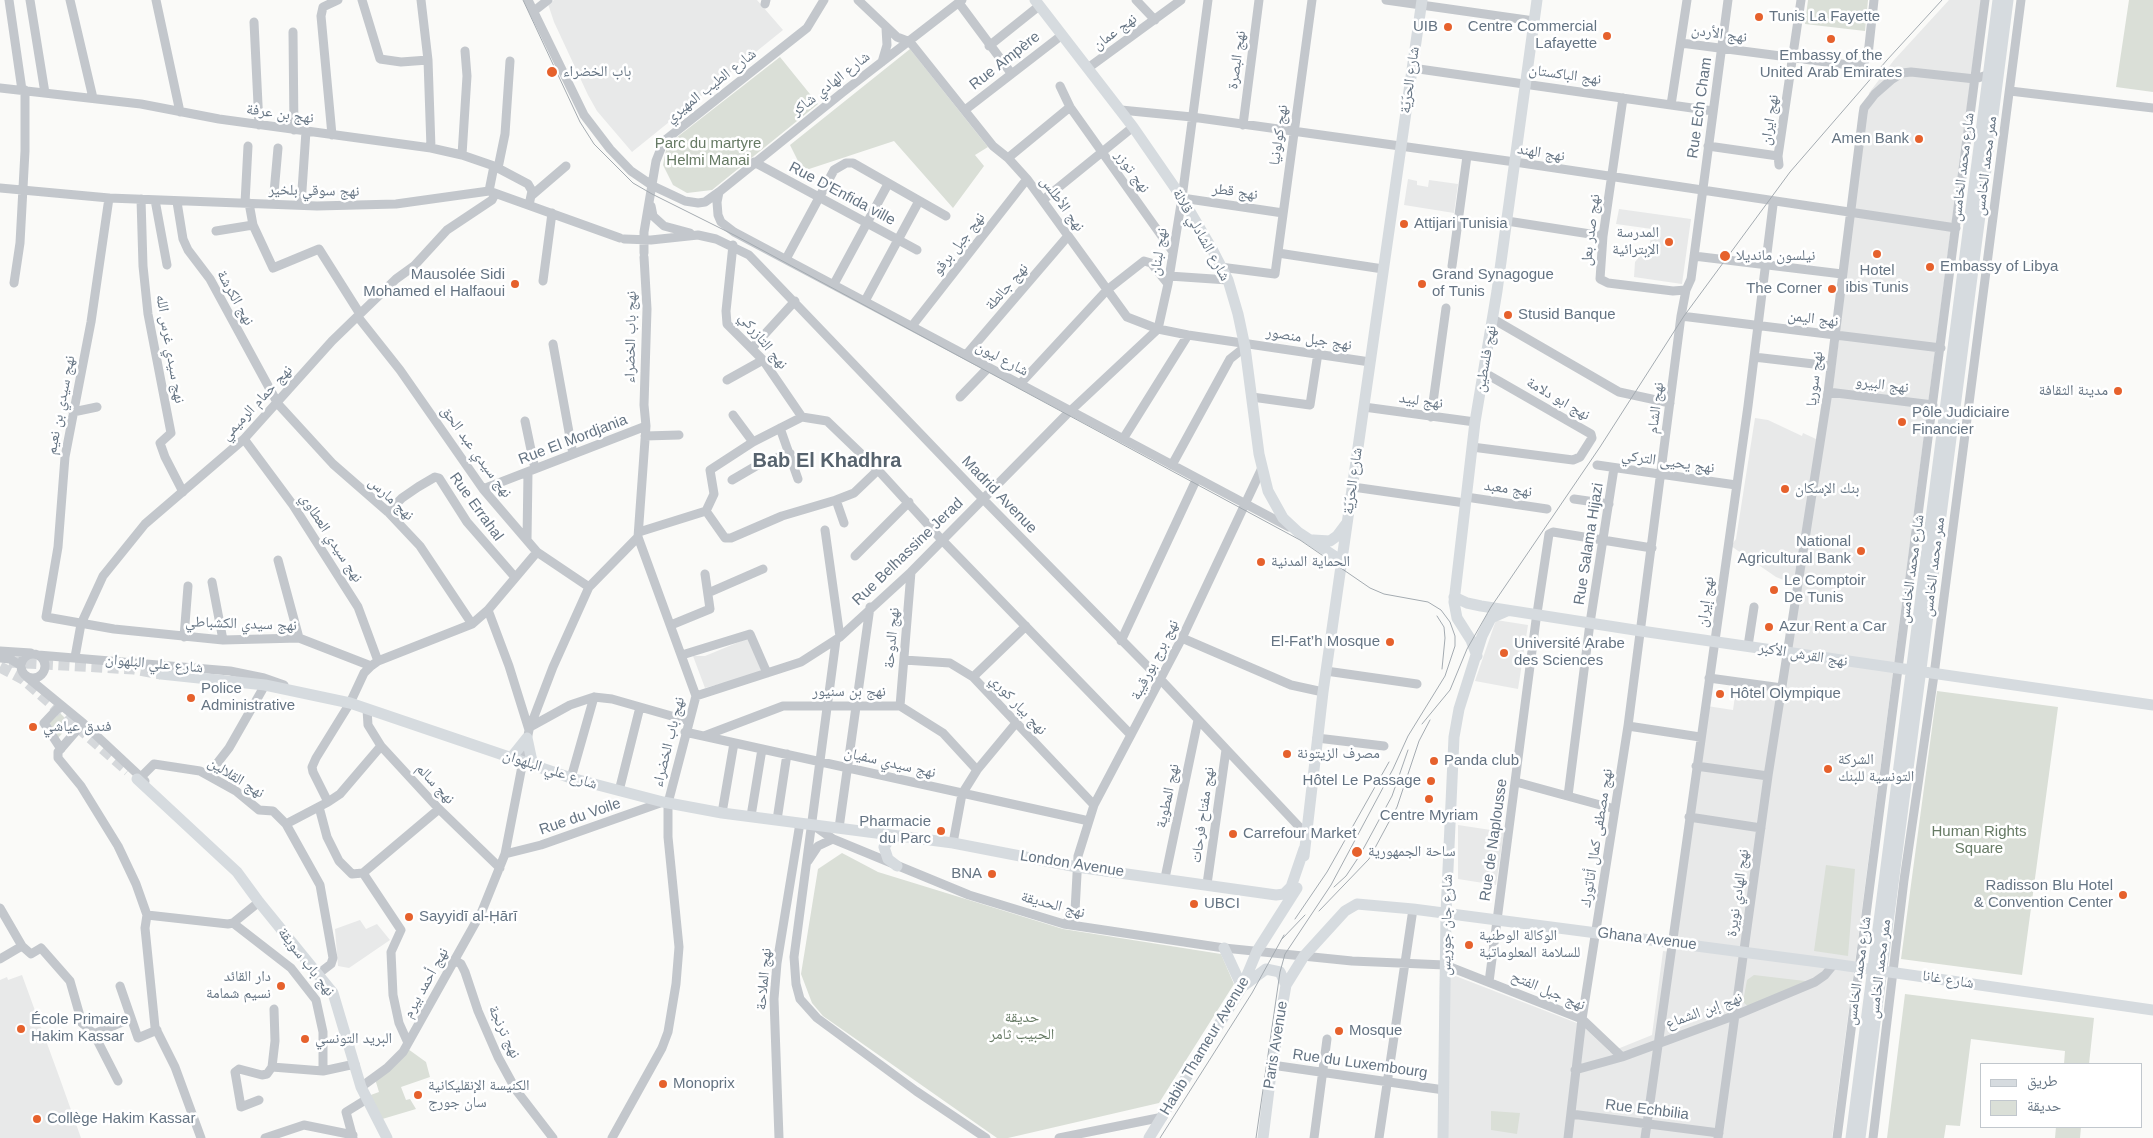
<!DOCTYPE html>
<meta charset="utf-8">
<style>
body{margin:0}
#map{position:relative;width:2153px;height:1138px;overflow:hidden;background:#fafaf8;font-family:Helvetica,"Noto Naskh Arabic",sans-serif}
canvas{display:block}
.legend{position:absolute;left:1980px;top:1063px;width:162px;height:65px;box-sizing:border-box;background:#fff;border:1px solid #c1c7cd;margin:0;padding:6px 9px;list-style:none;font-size:15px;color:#657483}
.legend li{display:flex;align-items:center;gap:10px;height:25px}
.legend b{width:25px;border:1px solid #c1c7cd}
</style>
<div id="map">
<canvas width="2153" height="1138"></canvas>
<ul class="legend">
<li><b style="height:6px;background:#d6dbdf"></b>طريق</li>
<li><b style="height:14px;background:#dadfd7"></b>حديقة</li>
</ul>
</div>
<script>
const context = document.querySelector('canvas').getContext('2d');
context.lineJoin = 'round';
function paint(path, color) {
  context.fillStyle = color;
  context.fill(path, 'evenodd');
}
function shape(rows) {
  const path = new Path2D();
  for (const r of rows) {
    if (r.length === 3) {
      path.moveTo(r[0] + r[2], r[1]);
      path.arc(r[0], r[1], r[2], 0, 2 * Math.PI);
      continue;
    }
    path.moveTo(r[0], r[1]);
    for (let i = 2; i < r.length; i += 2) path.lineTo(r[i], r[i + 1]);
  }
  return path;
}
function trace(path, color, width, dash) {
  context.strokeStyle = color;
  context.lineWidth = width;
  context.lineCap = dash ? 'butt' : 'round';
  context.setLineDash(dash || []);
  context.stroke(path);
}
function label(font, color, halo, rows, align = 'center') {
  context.font = font + ' Helvetica,"Noto Naskh Arabic",sans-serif';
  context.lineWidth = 5;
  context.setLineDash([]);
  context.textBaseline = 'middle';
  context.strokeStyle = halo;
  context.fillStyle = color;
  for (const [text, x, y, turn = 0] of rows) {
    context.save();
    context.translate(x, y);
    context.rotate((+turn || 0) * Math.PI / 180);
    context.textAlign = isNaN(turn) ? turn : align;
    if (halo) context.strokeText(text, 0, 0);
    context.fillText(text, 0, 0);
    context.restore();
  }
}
const built = shape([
 [554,0,757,0,783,30,632,152,597,111,588,95,554,22,548,4],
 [1949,0,1981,0,1832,1138,1438,1138,1440,970,1582,1025,1610,1052,1652,1035,1663,951,1672,952,1707,706,1733,710,1737,682,1785,688,1801,587,1776,577,1731,546,1736,539,1755,418,1768,420,1802,436,1803,433,1816,439,1823,393,1831,397,1839,339,1845,268,1869,93,1894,60],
 [1408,179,1417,181,1417,185,1428,187,1429,180,1458,184,1454,213,1404,205],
 [1619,209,1691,219,1682,284,1634,277,1635,262,1640,256,1648,257,1652,229,1616,224],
 [1496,620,1528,625,1518,689,1475,681],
 [751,637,764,672,705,688,693,656,705,656],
 [1458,825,1504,832,1496,885,1458,879],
 [360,920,366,929,377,924,390,940,349,968,338,966,335,929],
 [22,975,60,1079,81,1138,0,1138,0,980,7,977,8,980]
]);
const green = shape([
 [1808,0,1868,0,1865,31,1805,24],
 [2129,0,2153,0,2153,92,2116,87],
 [910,49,988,147,975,155,984,166,953,208,894,141,803,171,790,145],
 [780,57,818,104,712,190,687,193,673,185,663,165,667,145],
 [1937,691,2058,707,2022,975,1901,959],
 [58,711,71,724,57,739,48,722],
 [842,853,878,872,1063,929,1221,954,1234,984,1159,1103,1008,1138,997,1138,823,1016,812,1003,801,974,818,869],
 [1826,865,1855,869,1848,956,1814,951],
 [1754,975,1805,981,1804,986,1749,1007,1743,1002,1747,980],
 [1905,994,2094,1018,2089,1064,2064,1064,2065,1051,1971,1039,1960,1126,1946,1125,1944,1138,1887,1138],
 [408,1049,426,1062,430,1077,401,1087,406,1100,410,1099,416,1109,379,1120,368,1096,379,1092,375,1079],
 [1491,1111,1520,1113,1517,1134,1491,1130],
 [2056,1127,2081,1127,2080,1138,2055,1138]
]);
const majorTunnel = shape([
 [9,662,134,669,161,674],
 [0,667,23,679,128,771]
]);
const minor = shape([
 [9,0,22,90],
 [30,0,45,93],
 [70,0,93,98],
 [156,0,180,112],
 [362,0,380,59,401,62,428,60],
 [421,0,428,60,431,148],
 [528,0,584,115,610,149,631,171,653,186,685,201,698,203,705,202,719,192,843,92,962,0],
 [858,0,897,37,910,42,993,146,1008,158,1027,179,1127,317,1158,329,1188,335,1370,362],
 [1136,0,1155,20],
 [1386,0,1534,21],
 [959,3,1011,73],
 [765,4,766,0],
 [534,11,548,0],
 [254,22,259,125],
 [293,32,294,130],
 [1681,43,1857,66,1863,64,1868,55,1874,0],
 [989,46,1039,6],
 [882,62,887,45,886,28],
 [1088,68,1181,0],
 [1412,68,1713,111],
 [1060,86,1070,107,1173,252],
 [0,88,141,104,219,119,431,148,462,155,494,166,528,184,532,191,529,205],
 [2010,91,2153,108],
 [1623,98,1603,236,1600,279,1608,283,1673,291,1686,290],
 [1671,105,1687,0],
 [965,110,1062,35],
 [1121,110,1192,117,1515,162,1956,228],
 [1243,125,1259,0],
 [332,135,321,16,323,7,338,0],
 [1708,146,1778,156],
 [462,155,467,76,465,51],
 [1008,158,1070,107],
 [754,162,917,250],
 [1779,165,1778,156,1801,0],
 [498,168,505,134,510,61],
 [0,188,109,198,317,206,396,204,489,191,620,238],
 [489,191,494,166],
 [719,192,717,202,718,215,721,222,734,232,1289,527],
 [531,196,566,166],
 [109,198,91,322,65,457,58,547,46,617,114,629,223,640,299,638,371,666],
 [1182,198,1283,213],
 [141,199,143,266,148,314,171,433,160,443,165,457,183,492],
 [155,200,167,265],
 [1043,200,1133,127],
 [177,202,183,239,188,250,210,279,278,404,333,464,388,512,420,546,472,624],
 [245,203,248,146],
 [249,203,253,225,273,268,319,249,360,314],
 [273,204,278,148],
 [301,205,306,131],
 [651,206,653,216,664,226,690,233],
 [1507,221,1603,236],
 [216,231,253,225],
 [624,239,651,240,698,235,716,239,749,255,983,499,1161,680,1305,833],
 [733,245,726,311,727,324,763,360,802,417,827,421,878,470,941,539,1131,735],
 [644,253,644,232,656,161,664,141,807,28,824,0],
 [1278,253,1383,269],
 [1694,256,1842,274],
 [786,259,834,170,846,163,853,163,946,216],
 [1452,266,1467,156],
 [1220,267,1275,274,1312,0],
 [1169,276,1228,280],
 [543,281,552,213],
 [14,283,20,243,25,151,25,90],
 [834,284,888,184],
 [865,301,919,201],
 [1681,316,1941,348],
 [358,317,400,370,483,489,537,552,589,587],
 [1493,319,1619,392,1670,403],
 [912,326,1027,179],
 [553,344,573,454],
 [753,347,795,301],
 [966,355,1068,236],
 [1754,357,1831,366],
 [727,380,763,360],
 [1020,384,1107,290,1144,261,1151,263,1168,284],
 [1828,392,1933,405],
 [960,397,989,367],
 [1252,397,1310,405,1318,353],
 [1364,407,1475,422],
 [73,412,97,407],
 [733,415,753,442],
 [1431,417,1446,308],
 [525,421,535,469],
 [780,428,798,479],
 [645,436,679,435],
 [244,439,293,505,358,607,378,661],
 [1123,439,1188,335],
 [1472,447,1573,460,1580,457,1592,438,1591,434,1483,372],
 [1172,465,1230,359,1245,347],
 [1597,465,1736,485],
 [732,480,756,466,790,453],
 [1353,487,1465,503],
 [483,489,646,426],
 [1466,497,1547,509],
 [1574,499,1609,504],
 [706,511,714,494,710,470,753,442,802,417],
 [388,512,402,498,418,487,435,477,439,478,467,522,514,576],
 [844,523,836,500,854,493,878,470],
 [825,530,840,637],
 [639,532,706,511,725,538,731,538,782,516,836,500],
 [527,540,528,472],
 [855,556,909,502],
 [278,560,299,638],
 [212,582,223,640],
 [708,593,763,569],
 [488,610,509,666,529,730],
 [671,625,710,609,705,574],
 [184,637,188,586],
 [1182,638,1291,685,1323,692],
 [836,640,794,957,796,984,800,999,817,1018,916,1091,986,1138],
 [1121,641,1197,478],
 [1748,646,1754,607],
 [0,651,31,653],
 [33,666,12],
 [38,655,230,671,264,678,284,685],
 [682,655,750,634,767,673],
 [75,657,81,624,103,576,145,524,244,439,332,341,396,279,414,266,447,230,492,200,495,194],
 [0,658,10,659,20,665],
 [904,660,950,663,973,677,1094,805],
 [1326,671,1417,684],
 [27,677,83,723,145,781],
 [973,677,1026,626],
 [1709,678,1782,688],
 [696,696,801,662,840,637,911,572,1066,415,1158,329,1168,284,1182,198,1208,0],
 [61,705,44,723,61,749],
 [900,706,911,572],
 [367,709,368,725,381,746,439,809,500,868],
 [83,723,58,752,58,758,81,786,118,846,136,884,147,915,145,928,155,1027,175,1067,201,1138],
 [1628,726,1700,737],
 [530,727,570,705,594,697,612,699,689,721],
 [685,732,1089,821],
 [704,736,783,706,900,706,943,733,977,770],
 [1317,738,1384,746],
 [1696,766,1768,776],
 [208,775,229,748,265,685],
 [141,777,154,764,200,771,236,791,259,810,273,811,286,824],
 [571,778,594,697],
 [1516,782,1615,809],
 [619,791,640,707],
 [1568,796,1590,623,1614,468],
 [328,802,340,794,381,746],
 [319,807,327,837,339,861,352,874,363,873,401,930,391,952,393,995,399,1023,408,1043],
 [722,813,734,743],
 [751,816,762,749],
 [1689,817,1761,828],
 [777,820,787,754],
 [813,825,833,839,969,895,1064,924,1224,948,1352,961,1445,965,1582,1019,1622,1057],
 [839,828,870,607],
 [953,843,962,794,977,770,1016,723],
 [505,854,541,845,663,802],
 [808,861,818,846,833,839],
 [363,873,439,809],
 [1165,878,1198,720],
 [1207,884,1226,750],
 [0,908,22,946,31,954,41,948,70,981,82,1023,94,1034,118,1081],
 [147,915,228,924,233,923,259,902],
 [233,923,291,968,316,1000,323,1032,323,1071],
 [1064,924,1070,920,1075,911,1078,856,1094,805,1182,638,1262,468],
 [0,959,22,946],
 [454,960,461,964,465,972,478,1011,498,1057,516,1090,553,1138],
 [318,974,331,964,333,958,320,885,286,824,328,802,313,772,312,767,316,758,350,703,364,673,371,666,378,661,472,624,488,610,537,552],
 [1489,982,1536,620,1549,534,1553,532,1652,548],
 [120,986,138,1038,157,1030],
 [94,1034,129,1019],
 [1272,1065,1444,1090],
 [272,1067,323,1071,355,1064],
 [1575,1070,1622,1057,1736,1015,1815,982,1825,975,1834,964],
 [361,1087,387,1068,403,1052,482,911,505,854,529,730,553,667,589,587,638,537],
 [259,1100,241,1107,235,1072,239,1069,262,1075,267,1074,272,1067,275,1041,274,1009],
 [1571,1114,1719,1133],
 [265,1138,304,1125,353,1135],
 [353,1138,346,1112,367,1099],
 [612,1138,662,1048,668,1032,676,984,679,947,668,837,668,803,696,696,638,537,646,426,644,405,647,309,644,257],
 [779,1138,774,999,777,963,800,823],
 [1059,1138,1163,1117],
 [1314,1138,1327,1039],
 [1379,1138,1413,909],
 [1568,1138,1582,1019,1628,726,1681,316,1686,290,1691,279,1728,0],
 [1645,1138,1748,406,1773,205],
 [1718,1138,1768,776,1828,392,1863,114,1864,108,1875,94,1891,80,1902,73,1911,72,1975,79,1993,73],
 [1837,1138,1985,0],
 [1873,1138,1904,880,1934,675,2021,0]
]);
const major = shape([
 [1035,0,1133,127,1182,198,1212,249,1228,280,1238,314,1245,347,1259,454,1268,491,1283,518,1298,532,1342,561],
 [1313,540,1330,541,1337,536,1346,524],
 [1454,597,1467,603,1481,606,1641,631,2153,705],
 [1477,656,1471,640,1457,618,1454,602,1475,422,1497,291,1537,0],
 [161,674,265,685,350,703,571,778,663,802,722,813,953,843,1077,867,1276,895,1284,894,1291,887,1304,849],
 [511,758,527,738,533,766],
 [137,779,237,872,259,902,333,993,361,1087,387,1138],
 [896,836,889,840,884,847,888,859,897,866],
 [1304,856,1323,692,1422,0],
 [1224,948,1242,987,1266,969,1280,972,1286,985],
 [1149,1138,1242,987,1257,951,1297,888],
 [1263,1138,1272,1065,1286,985,1304,956,1345,911,1357,904,1413,909,1834,964,2153,1010],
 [1443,1138,1446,913,1454,737,1459,709,1482,636,1491,618,1507,611],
 [1851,1138,1998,0],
 [1860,1138,2008,0]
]);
const tram = shape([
 [523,0,580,122,594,144,633,183,652,194,736,236,1300,540,1370,588,1384,594,1428,602,1441,610,1450,622,1455,636,1455,646,1445,676,1408,736,1393,769,1331,885,1285,954,1280,972,1256,1138],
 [1437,616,1444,627,1445,638,1442,669],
 [1422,724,1450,690,1467,649,1491,607,1600,447,1684,316,1790,172,1887,60,1942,0],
 [1334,887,1346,876,1360,855,1392,796,1408,750],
 [1319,911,1369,859,1397,807,1419,741,1430,720],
 [1295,919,1327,872,1389,762],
 [1281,940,1305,915],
 [1160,1138,1252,993,1284,935]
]);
const markers = [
 [1759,17,5,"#e6612c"],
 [1448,27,5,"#e6612c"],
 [1607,36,5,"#e6612c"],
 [1831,39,5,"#e6612c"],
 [552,72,6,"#e6612c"],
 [1919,139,5,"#e6612c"],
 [1404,224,5,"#e6612c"],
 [1669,242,5,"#e6612c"],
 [1877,254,5,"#e6612c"],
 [1725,256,6,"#e6612c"],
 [1930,267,5,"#e6612c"],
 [515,284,5,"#e6612c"],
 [1422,284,5,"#e6612c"],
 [1832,289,5,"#e6612c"],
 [1508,315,5,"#e6612c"],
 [2118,391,5,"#e6612c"],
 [1902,422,5,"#e6612c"],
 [1785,489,5,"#e6612c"],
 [1861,551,5,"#e6612c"],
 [1261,562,5,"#e6612c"],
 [1774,590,5,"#e6612c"],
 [1769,627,5,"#e6612c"],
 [1390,642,5,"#e6612c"],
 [1504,653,5,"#e6612c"],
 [1720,694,5,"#e6612c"],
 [191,698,5,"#e6612c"],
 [33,727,5,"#e6612c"],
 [1287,754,5,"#e6612c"],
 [1434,761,5,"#e6612c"],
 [1828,769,5,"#e6612c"],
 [1431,781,5,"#e6612c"],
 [1429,799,5,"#e6612c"],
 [941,831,5,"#e6612c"],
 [1233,834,5,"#e6612c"],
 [1357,852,6,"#e6612c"],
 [992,874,5,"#e6612c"],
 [2123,895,5,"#e6612c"],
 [1194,904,5,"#e6612c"],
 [409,917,5,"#e6612c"],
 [1469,945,5,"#e6612c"],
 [281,986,5,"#e6612c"],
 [21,1029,5,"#e6612c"],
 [1339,1031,5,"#e6612c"],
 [305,1039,5,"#e6612c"],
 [663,1084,5,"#e6612c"],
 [418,1095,5,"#e6612c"],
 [37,1119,5,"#e6612c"]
];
const poiNames = [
 ["Tunis La Fayette",1769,17],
 ["UIB",1438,27,"right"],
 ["Centre Commercial",1597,27,"right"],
 ["Lafayette",1597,44,"right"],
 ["Embassy of the",1831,56,"center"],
 ["United Arab Emirates",1831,73,"center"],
 ["باب الخضراء",563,72],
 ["Amen Bank",1909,139,"right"],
 ["Attijari Tunisia",1414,224],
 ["المدرسة",1659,233,"right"],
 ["الإبترائية",1659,250,"right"],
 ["نيلسون مانديلا",1736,256],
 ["Embassy of Libya",1940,267],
 ["Hotel",1877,271,"center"],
 ["ibis Tunis",1877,288,"center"],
 ["Mausolée Sidi",505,275,"right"],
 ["Mohamed el Halfaoui",505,292,"right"],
 ["Grand Synagogue",1432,275],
 ["of Tunis",1432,292],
 ["The Corner",1822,289,"right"],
 ["Stusid Banque",1518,315],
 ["مدينة الثقافة",2108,391,"right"],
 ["Pôle Judiciaire",1912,413],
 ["Financier",1912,430],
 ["بنك الإسكان",1795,489],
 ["National",1851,542,"right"],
 ["Agricultural Bank",1851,559,"right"],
 ["الحماية المدنية",1271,562],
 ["Le Comptoir",1784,581],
 ["De Tunis",1784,598],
 ["Azur Rent a Car",1779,627],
 ["El-Fat’h Mosque",1380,642,"right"],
 ["Université Arabe",1514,644],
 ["des Sciences",1514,661],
 ["Police",201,689],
 ["Administrative",201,706],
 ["Hôtel Olympique",1730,694],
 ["فندق عياشي",43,727],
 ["مصرف الزيتونة",1297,754],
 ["الشركة",1838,760],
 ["التونسية للبنك",1838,777],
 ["Panda club",1444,761],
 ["Hôtel Le Passage",1421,781,"right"],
 ["Centre Myriam",1429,816,"center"],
 ["Pharmacie",931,822,"right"],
 ["du Parc",931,839,"right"],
 ["Carrefour Market",1243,834],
 ["ساحة الجمهورية",1368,852],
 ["BNA",982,874,"right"],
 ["Radisson Blu Hotel",2113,886,"right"],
 ["& Convention Center",2113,903,"right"],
 ["UBCI",1204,904],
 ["Sayyidī al-Ḥārī",419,917],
 ["الوكالة الوطنية",1479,936],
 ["للسلامة المعلوماتية",1479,953],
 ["دار القائد",271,977,"right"],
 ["نسيم شمامة",271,994,"right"],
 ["École Primaire",31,1020],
 ["Hakim Kassar",31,1037],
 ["Mosque",1349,1031],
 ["البريد التونسي",315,1039],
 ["Monoprix",673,1084],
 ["الكنيسة الإنقليكانية",428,1086],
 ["سان جورج",428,1103],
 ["Collège Hakim Kassar",47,1119]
];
const streetNames = [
 ["نهج عمان",1115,32,-36],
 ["نهج الأردن",1719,34,8],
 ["نهج البصرة",1237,60,-82],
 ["Rue Ampère",1005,61,-38],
 ["نهج الباكستان",1565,75,8],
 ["شارع الحرّيّة",1410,80,-82],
 ["شارع الهادي شاكر",831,84,-38],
 ["شارع الطيب المهيري",711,86,-38],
 ["Rue Ech Cham",1700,108,-82],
 ["نهج بن عرفة",280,114,8],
 ["نهج ايران",1770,120,-81],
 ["نهج كولونيا",1279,135,-82],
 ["نهج الهند",1541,153,9],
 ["ممر محمد الخامس",1986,166,-83],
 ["شارع محمد الخامس",1963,167,-83],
 ["نهج توزر",1132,172,54],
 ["نهج سوقي بلخير",314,191,1],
 ["نهج قطر",1235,192,8],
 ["Rue D'Enfida ville",842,194,28],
 ["نهج الأطلس",1062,204,54],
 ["نهج صدر بعل",1591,230,-83],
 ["شارع الشادلي قلالة",1201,235,61],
 ["نهج جبل برقو",959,244,-52],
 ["نهج لبنان",1159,252,-81],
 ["نهج جالطة",1007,287,-49],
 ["نهج الكرشة",235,298,61],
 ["نهج اليمن",1813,319,7],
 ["نهج باب الخضراء",631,337,-89],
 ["نهج جبل منصور",1309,339,9],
 ["نهج التازركي",763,341,51],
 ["نهج سيدي غرس الله",170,349,80],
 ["شارع ليون",1002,359,28],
 ["نهج فلسطين",1486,359,-80],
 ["نهج سوريا",1815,379,-83],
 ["نهج البيرو",1882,385,7],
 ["نهج ابو دلامة",1558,399,30],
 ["نهج لبيد",1421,401,8],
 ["نهج حمام الرميمي",257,403,-47],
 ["نهج سيدي بن نعيم",61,405,-79],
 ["نهج الشام",1656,408,-83],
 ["Rue El Mordjania",573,440,-21],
 ["نهج سيدي عبد الحق",476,452,54],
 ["نهج يحيى التركي",1668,462,8],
 ["شارع الحرّيّة",1353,481,-82],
 ["نهج معبد",1508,489,8],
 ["Madrid Avenue",999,495,46],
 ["نهج مارس",391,499,43],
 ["Rue Errahal",476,507,54],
 ["نهج سيدي العطاوي",331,538,57],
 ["Rue Salama Hijazi",1589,544,-81],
 ["Rue Belhassine Jerad",908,552,-44],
 ["ممر محمد الخامس",1934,567,-83],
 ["شارع محمد الخامس",1912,569,-82],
 ["نهج إيران",1706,602,-82],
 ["نهج سيدي الكشباطي",241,624,2],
 ["نهج الدوحة",892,638,-85],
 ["نهج القرش الأكبر",1803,655,9],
 ["نهج برج بورقيبة",1155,660,-63],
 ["شارع علي البلهوان",154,664,5],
 ["نهج بن سنيور",849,692],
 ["نهج بيار كوري",1018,705,47],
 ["نهج باب الخضراء",669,742,-76],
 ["نهج سيدي سفيان",890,763,13],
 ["شارع علي البلهوان",550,770,18],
 ["نهج القلالين",236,778,32],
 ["نهج سالم",435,784,47],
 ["نهج المطوية",1168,796,-78],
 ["نهج مفتاح فرحات",1203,815,-82],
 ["Rue du Voile",580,817,-19],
 ["نهج مصطفى كمال أتاتورك",1597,838,-81],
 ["Rue de Naplousse",1494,840,-82],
 ["London Avenue",1072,864,9],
 ["نهج الهادي نويرة",1738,893,-82],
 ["نهج الحديقة",1053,905,15],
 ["شارع جان جوريس",1447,925,-89],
 ["Ghana Avenue",1647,939,7],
 ["نهج باب سويقة",306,962,52],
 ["ممر محمد الخامس",1880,969,-83],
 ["شارع محمد الخامس",1859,971,-82],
 ["نهج الملاحة",764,979,-85],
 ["شارع غانا",1948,980,9],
 ["نهج أحمد بيرم",426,983,-61],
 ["نهج جبل الفتح",1548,991,23],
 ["نهج إبن الشماع",1704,1011,-20],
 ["نهج ترنجة",504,1032,65],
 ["Paris Avenue",1276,1045,-81],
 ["Habib Thameur Avenue",1205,1046,-59],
 ["Rue du Luxembourg",1360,1064,8],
 ["Rue Echbilia",1647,1110,7]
];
const parkNames = [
 ["Parc du martyre",708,144],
 ["Helmi Manai",708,161],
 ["Human Rights",1979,832],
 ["Square",1979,849],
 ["حديقة",1022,1018],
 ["الحبيب ثامر",1022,1035]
];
const districtNames = [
 ["Bab El Khadhra",827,461]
];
paint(built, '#e8e9e9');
paint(green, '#dadfd7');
trace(majorTunnel, '#d5d8db', 11, [11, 5.5]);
trace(minor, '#c3c7cc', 9);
trace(major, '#d6dbdf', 11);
trace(tram, '#a4abb1', 1);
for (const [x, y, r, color] of markers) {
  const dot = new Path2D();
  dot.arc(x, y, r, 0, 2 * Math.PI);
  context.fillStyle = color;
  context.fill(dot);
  trace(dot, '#fff', 2);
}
label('15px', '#657483', '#fff', poiNames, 'left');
label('15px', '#657483', '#fff', streetNames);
label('15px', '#667a64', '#fff', parkNames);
label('bold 20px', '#57636e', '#fff', districtNames);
</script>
